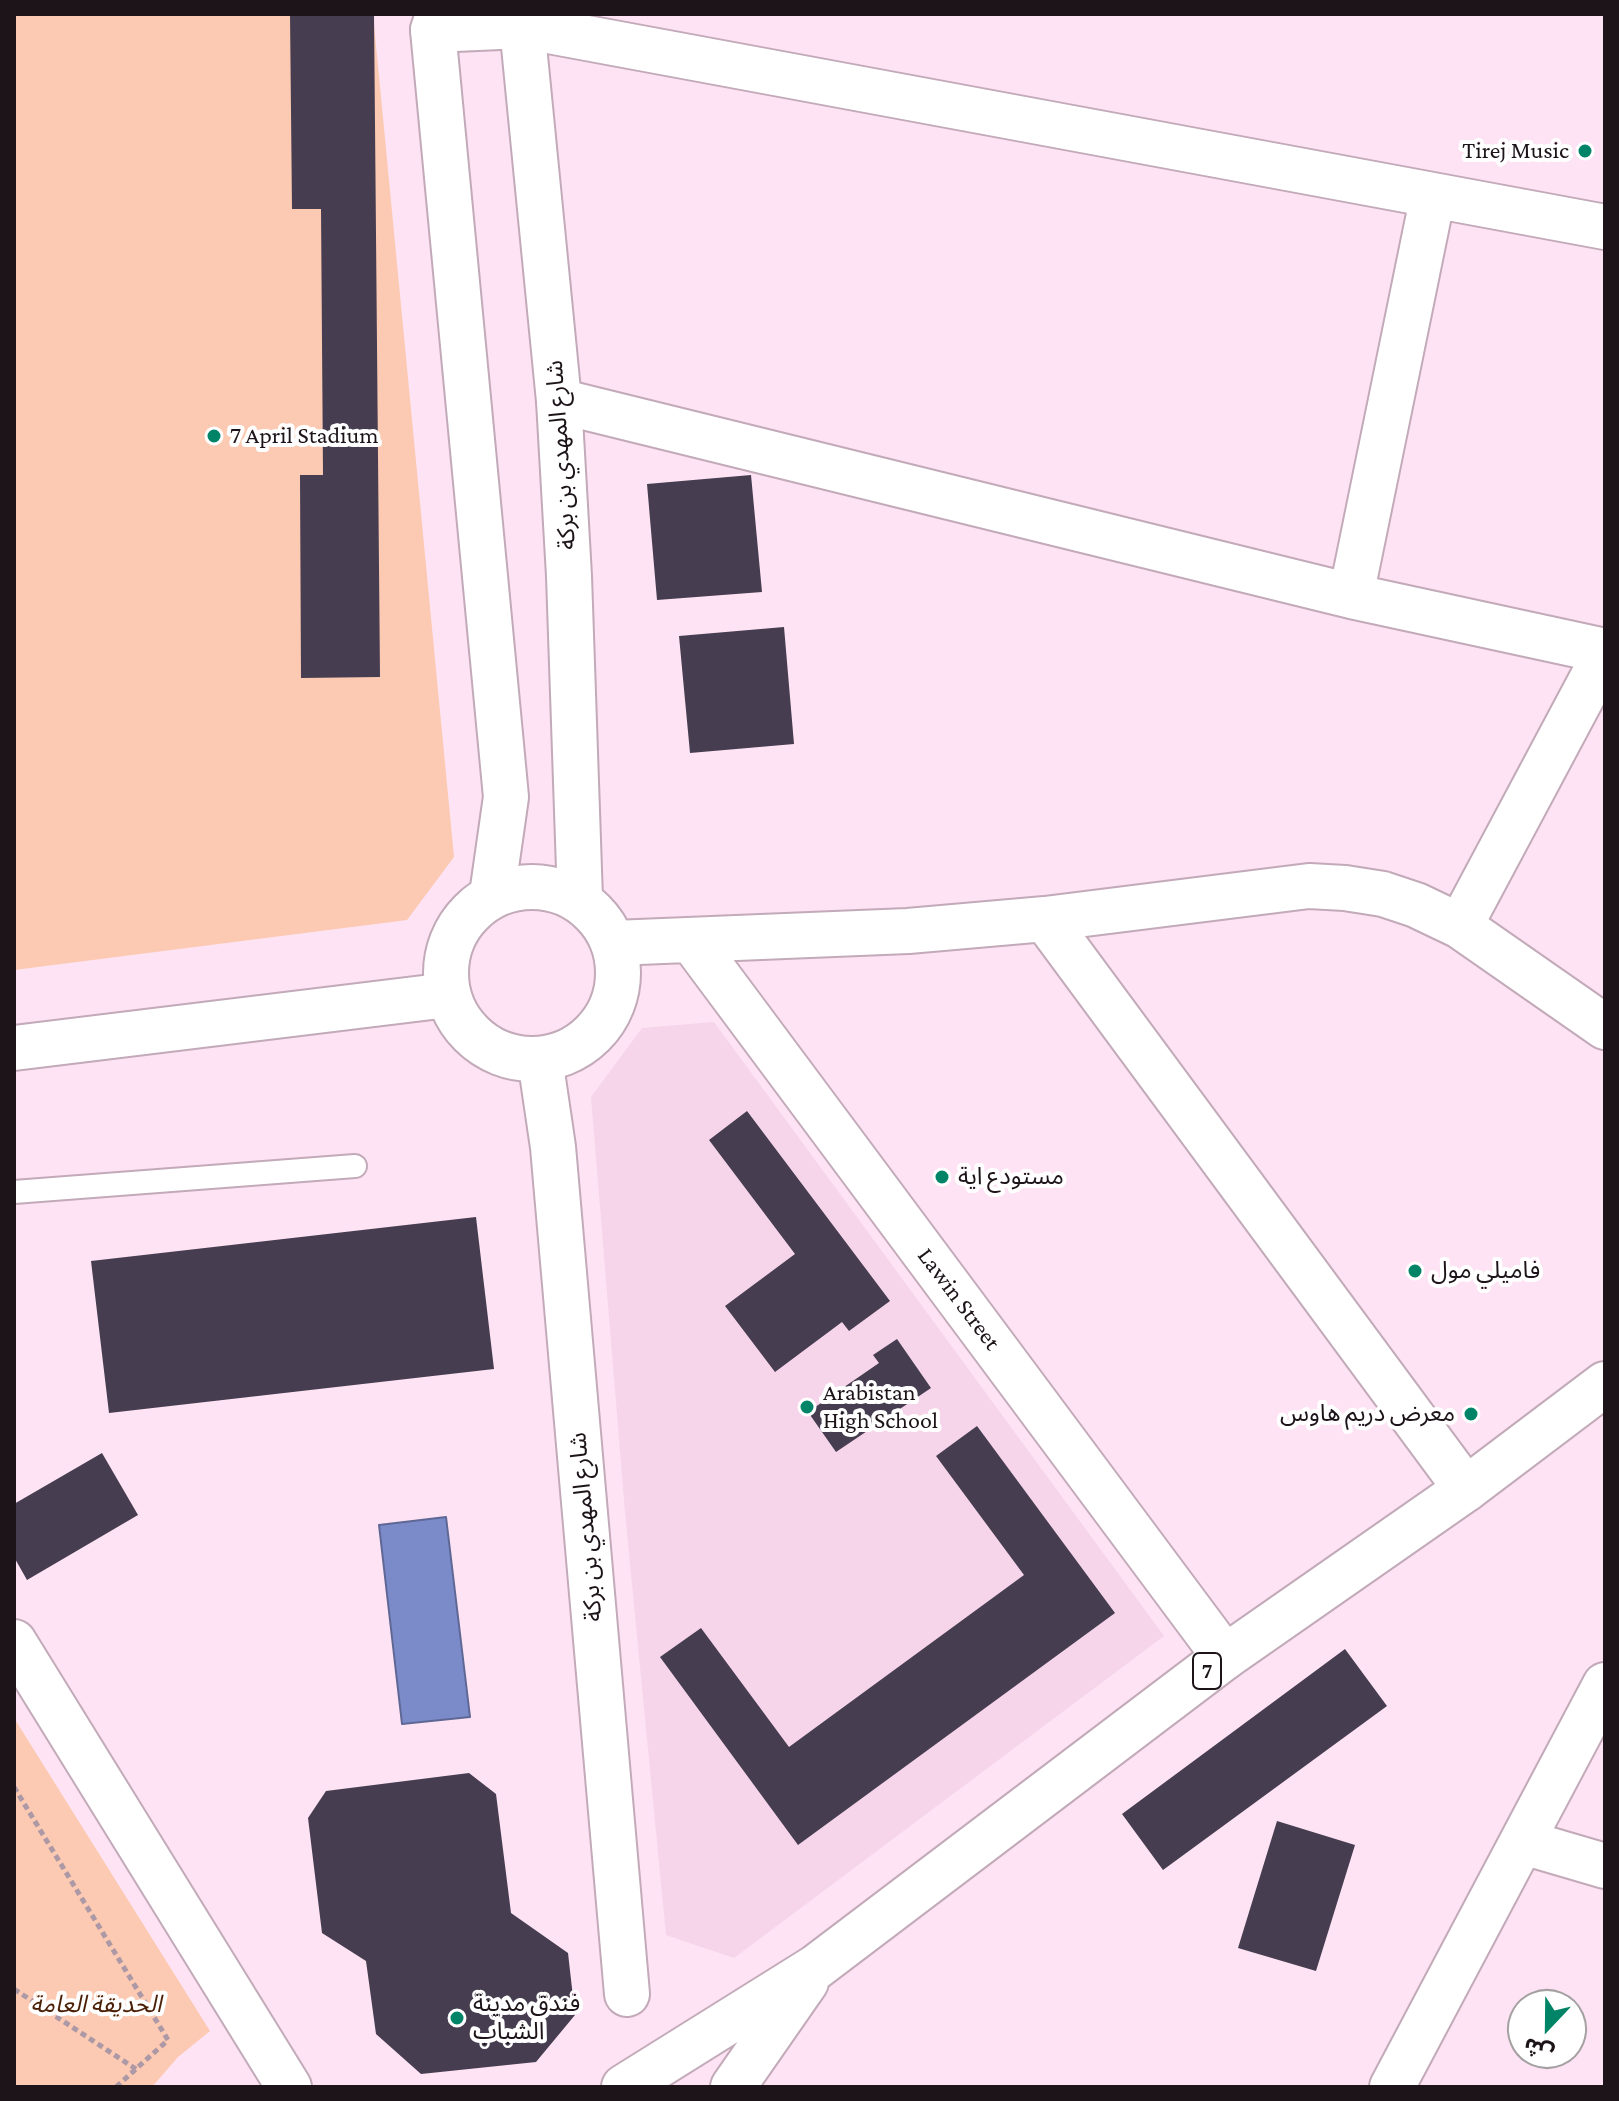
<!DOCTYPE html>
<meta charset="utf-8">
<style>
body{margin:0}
#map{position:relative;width:1619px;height:2101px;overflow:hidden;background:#fde3f3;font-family:"Crimson Pro","Noto Sans Arabic",serif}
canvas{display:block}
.frame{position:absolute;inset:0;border:16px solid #1d141a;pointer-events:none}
.north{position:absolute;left:1507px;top:1989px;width:80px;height:80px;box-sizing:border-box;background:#fff;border:2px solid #a5a1a3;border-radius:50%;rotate:202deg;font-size:22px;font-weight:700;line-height:32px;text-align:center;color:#1d141a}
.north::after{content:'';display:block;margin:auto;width:28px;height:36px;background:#008467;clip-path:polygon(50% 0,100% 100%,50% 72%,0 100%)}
</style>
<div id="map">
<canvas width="1619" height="2101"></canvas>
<div class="frame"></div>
<div class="north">ش</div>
</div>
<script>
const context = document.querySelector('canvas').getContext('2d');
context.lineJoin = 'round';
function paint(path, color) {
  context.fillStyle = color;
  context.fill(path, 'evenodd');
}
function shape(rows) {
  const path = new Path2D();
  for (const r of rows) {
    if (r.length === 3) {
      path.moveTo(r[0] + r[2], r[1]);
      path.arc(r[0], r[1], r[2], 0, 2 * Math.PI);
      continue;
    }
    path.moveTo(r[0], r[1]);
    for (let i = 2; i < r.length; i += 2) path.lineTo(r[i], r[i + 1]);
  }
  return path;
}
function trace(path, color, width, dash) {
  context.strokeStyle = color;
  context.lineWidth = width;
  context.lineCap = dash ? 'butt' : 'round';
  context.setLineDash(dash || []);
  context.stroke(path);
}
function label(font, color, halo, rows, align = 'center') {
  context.font = font + ' "Crimson Pro","Noto Sans Arabic",serif';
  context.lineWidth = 8;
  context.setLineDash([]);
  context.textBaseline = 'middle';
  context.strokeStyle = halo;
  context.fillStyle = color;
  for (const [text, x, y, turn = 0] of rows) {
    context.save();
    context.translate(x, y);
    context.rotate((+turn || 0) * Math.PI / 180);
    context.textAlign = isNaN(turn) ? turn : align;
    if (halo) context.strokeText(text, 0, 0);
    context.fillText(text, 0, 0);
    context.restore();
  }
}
const built = shape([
 [714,1022,1164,1636,734,1958,666,1935,625,1512,591,1097,642,1028]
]);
const green = shape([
 [14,14,373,14,454,857,407,920,14,970],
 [14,1718,210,2031,178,2057,152,2087,14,2087]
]);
const water = shape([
 [446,1517,470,1717,402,1724,379,1525,446,1517]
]);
const building = shape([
 [290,14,374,14,380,677,301,678,300,475,323,475,321,209,292,209],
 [751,475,762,592,657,600,647,484],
 [784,627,794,744,690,753,679,636],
 [747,1111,890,1301,849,1331,842,1322,775,1372,725,1306,795,1254,709,1140],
 [476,1217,494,1369,109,1413,91,1261],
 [897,1339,931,1388,836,1452,808,1412,879,1363,873,1355],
 [977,1426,1115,1613,798,1845,660,1657,701,1628,789,1747,1024,1575,936,1456],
 [102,1453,138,1515,27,1580,14,1557,14,1504],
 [1345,1649,1387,1706,1163,1870,1122,1814],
 [469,1773,496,1794,511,1913,568,1953,575,2015,536,2062,421,2074,376,2034,366,1961,322,1933,308,1818,326,1791],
 [1277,1821,1355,1845,1316,1971,1238,1948]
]);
const path = shape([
 [14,1787,168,2040,116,2087],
 [14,1989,136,2069]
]);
const lane = shape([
 [14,1192,355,1166]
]);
const street = shape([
 [433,30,522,26,1605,227],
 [559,401,1351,596,1605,651],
 [1351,596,1433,195],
 [1045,919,1466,1489],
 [1460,926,1605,654],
 [692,941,1225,1657],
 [614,943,908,931,1045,919,1309,886,1345,888,1383,894,1416,905,1460,926,1605,1027],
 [14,1048,448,995],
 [14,1642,289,2087],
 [1523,1842,1605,1866],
 [1392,2087,1605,1685]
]);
const secondary = shape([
 [438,14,433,30,506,797,492,895],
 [515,14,522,26,559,401,569,576,580,899],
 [532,973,86],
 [540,1059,553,1147,627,1994]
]);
const highway = shape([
 [624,2087,816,1967,1225,1657,1466,1489,1605,1384],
 [733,2087,806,1982]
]);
const markers = [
 [1585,151,8,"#008467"],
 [214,436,8,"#008467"],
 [942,1177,8,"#008467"],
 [1415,1271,8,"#008467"],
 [807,1407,8,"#008467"],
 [1471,1414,8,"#008467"],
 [457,2018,8,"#008467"]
];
const shields = [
 [1207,1671,28]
];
const shieldNames = [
 ["7",1207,1671]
];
const poiNames = [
 ["Tirej Music",1569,151,"right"],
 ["7 April Stadium",230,436],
 ["مستودع اية",958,1177],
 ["فاميلي مول",1431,1271],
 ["Arabistan",823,1393],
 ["High School",823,1421],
 ["معرض دريم هاوس",1455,1414,"right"],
 ["فندق مدينة",473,2004],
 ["الشباب",473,2032]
];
const streetNames = [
 ["شارع المهدي بن بركة",561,455,-94],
 ["Lawin Street",959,1299,53],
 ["شارع المهدي بن بركة",586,1527,-95]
];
const parkNames = [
 ["الحديقة العامة",96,2005]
];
paint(built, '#f6d5ea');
paint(green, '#fccab2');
paint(water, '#7b8bca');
trace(water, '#5f6795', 2);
paint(building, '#463d50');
trace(lane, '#c2aab9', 26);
trace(street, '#c2aab9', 48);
trace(secondary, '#c2aab9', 48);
trace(highway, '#c2aab9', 48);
trace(path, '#ad99a5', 5, [6, 4]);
trace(lane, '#fff', 22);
trace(street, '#fff', 44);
trace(secondary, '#fff', 44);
trace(highway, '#fff', 44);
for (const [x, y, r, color] of markers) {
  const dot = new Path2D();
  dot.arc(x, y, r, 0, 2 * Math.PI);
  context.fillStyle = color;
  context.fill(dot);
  trace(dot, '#fff', 3);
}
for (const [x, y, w] of shields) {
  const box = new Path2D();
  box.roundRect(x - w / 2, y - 18, w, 36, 6);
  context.fillStyle = '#fff';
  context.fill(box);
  trace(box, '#1d141a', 2);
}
label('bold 22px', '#1d141a', null, shieldNames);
label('24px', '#1d141a', '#fff', poiNames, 'left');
label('24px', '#1d141a', '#fff', streetNames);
label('italic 24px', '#4b1f05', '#fff', parkNames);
</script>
